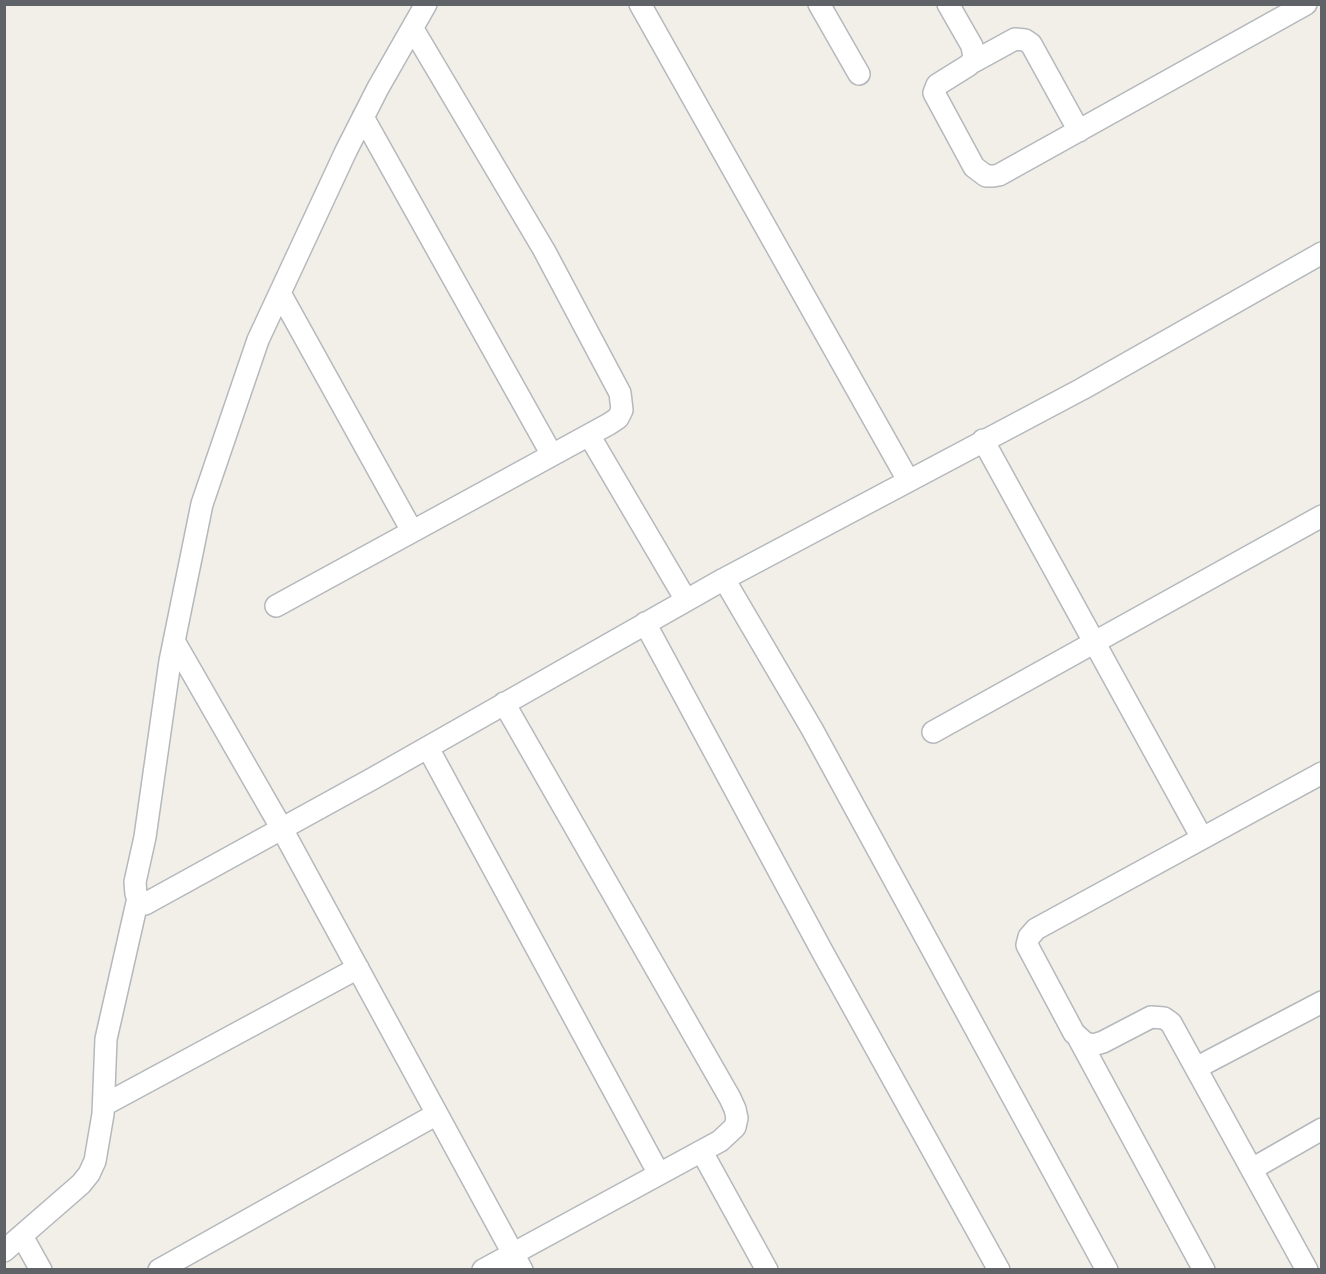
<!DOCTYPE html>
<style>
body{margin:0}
#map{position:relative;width:1326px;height:1274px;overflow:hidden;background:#f1efe8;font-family:Commissioner,sans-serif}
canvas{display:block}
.frame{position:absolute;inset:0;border:6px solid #5f6368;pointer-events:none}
</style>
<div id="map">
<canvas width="1326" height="1274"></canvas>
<div class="frame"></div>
</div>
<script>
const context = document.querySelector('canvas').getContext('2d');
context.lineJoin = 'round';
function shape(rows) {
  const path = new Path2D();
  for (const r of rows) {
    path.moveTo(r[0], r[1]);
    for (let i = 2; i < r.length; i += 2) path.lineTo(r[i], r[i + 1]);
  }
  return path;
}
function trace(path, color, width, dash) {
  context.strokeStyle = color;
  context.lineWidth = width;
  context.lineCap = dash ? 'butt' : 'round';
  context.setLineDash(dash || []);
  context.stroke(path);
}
const minor = shape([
 [426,4,378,88,346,151,258,340,202,504,170,661,145,837,135,882,136,894,141,903,145,904,372,779,724,579,1082,389,1322,253],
 [640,4,908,480],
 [819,4,859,74],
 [948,4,972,46,974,58,969,65,937,85,934,93,974,167,986,176,993,176,999,175,1306,4],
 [973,62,1015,39,1025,40,1031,44,1079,131],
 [363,117,552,455],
 [280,293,412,531],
 [589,435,686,600],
 [983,440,1202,838],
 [724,579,812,729,1107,1270],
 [276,606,609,424,618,418,622,410,620,393,544,250,413,29],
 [645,623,822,951,999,1270],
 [174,641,282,829,522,1270],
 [933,732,1322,516],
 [428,748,659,1174],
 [1079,1039,1204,1270],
 [1196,1068,1322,1002],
 [104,1105,358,968],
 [702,1152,767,1270],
 [1252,1169,1322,1129],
 [22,1236,41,1270],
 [4,1251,81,1184,89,1174,95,1161,103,1114,106,1039,138,898],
 [159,1270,437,1114],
 [483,1270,720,1141,735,1127,737,1118,735,1109,730,1098,504,703],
 [1307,1270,1171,1023,1164,1018,1151,1017,1103,1042,1093,1045,1085,1043,1074,1033,1027,945,1029,937,1036,929,1322,773]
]);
trace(minor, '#b5b8bc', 24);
trace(minor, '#fff', 21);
</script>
